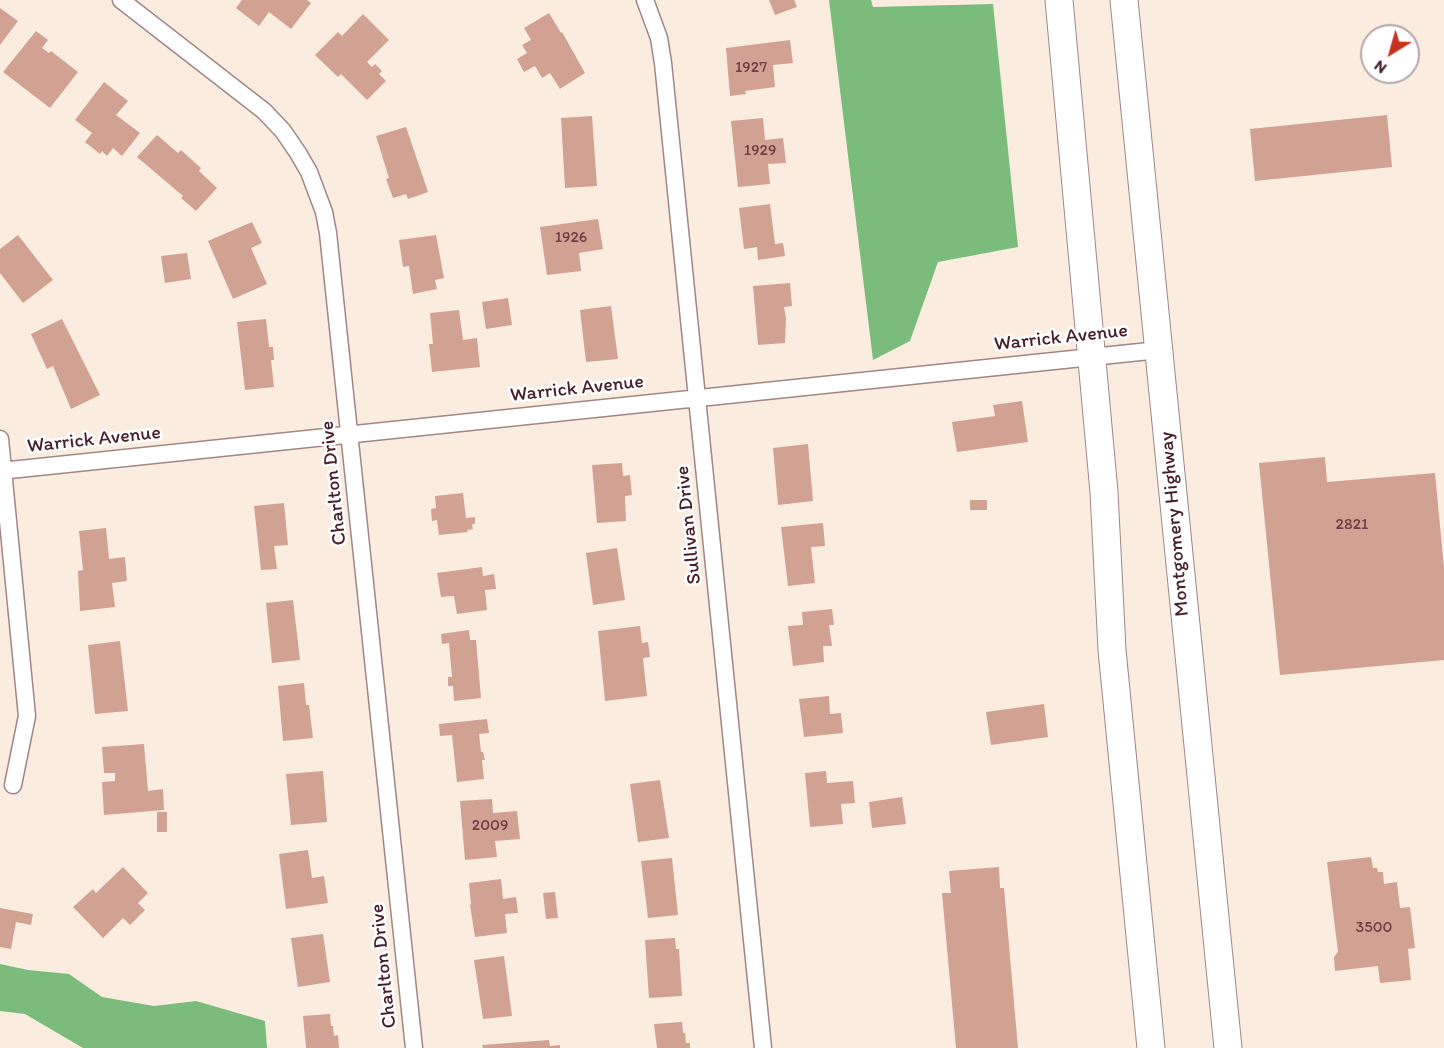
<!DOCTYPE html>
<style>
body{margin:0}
#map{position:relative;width:1444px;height:1048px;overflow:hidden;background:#faeddf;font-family:Itim,sans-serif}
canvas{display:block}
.north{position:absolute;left:1360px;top:24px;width:60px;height:60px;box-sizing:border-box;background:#fff;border:2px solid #b7a5aa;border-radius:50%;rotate:217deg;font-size:16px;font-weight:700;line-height:24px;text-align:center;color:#4a1f2b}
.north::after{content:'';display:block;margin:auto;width:21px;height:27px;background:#c8321e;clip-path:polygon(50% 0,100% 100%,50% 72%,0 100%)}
</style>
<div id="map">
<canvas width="1444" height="1048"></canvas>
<div class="north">N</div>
</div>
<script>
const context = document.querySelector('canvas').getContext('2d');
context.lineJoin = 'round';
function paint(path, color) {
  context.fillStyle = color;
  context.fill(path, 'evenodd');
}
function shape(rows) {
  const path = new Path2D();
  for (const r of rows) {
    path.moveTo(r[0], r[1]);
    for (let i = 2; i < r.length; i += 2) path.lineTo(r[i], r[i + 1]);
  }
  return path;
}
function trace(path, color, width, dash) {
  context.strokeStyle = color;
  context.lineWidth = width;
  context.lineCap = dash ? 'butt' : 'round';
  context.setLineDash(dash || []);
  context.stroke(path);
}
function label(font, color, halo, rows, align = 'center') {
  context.font = font + ' Itim,sans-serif';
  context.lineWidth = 5;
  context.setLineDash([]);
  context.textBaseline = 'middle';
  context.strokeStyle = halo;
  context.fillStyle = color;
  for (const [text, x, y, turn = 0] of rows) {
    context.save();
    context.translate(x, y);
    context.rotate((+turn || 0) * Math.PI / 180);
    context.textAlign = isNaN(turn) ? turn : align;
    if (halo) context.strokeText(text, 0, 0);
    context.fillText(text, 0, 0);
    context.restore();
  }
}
const forest = shape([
 [829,0,871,0,873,7,993,4,1018,247,938,262,910,341,873,360],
 [0,964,28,970,69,974,102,997,154,1006,196,1001,265,1021,267,1048,83,1048,25,1014,0,1011]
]);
const building = shape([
 [242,0,307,0,311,3,291,29,269,12,259,26,236,8],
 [769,0,794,0,797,7,775,15],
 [0,8,18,21,0,45],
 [549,13,561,33,562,32,585,73,560,89,550,73,542,78,535,66,524,72,517,59,527,53,522,45,531,40,524,28],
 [363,14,389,40,367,62,372,67,375,64,382,71,379,74,386,81,367,100,341,74,338,77,315,55,338,32,342,36],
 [36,31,48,40,42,48,49,53,51,51,78,72,50,108,3,72],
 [790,40,793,63,773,65,775,87,745,91,746,94,730,96,726,48],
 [104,82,128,101,116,115,140,133,122,156,113,148,107,156,102,151,100,154,85,142,92,133,75,120],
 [1387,115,1392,167,1255,181,1250,129],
 [592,116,597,186,565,188,561,118],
 [763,118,765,140,783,138,786,163,768,164,770,184,738,187,731,121],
 [406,127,428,192,408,199,406,194,393,198,386,179,389,178,376,136],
 [157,135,178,153,181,150,201,168,199,171,217,188,196,211,181,198,183,196,137,157],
 [770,204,775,244,783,243,785,256,758,260,757,247,744,249,739,208],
 [598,219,603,249,579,253,581,271,547,275,540,227],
 [252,222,262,243,251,248,267,284,233,299,208,241],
 [18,235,53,280,23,303,0,273,0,249],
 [436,235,444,278,435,280,437,289,413,294,409,266,403,267,399,240],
 [187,253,191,279,165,283,161,256],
 [790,283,792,306,784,307,786,318,785,343,758,345,753,286],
 [508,298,512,325,486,329,482,302],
 [611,306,618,359,586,362,580,310],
 [459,310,463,340,477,338,480,367,432,372,429,344,433,344,430,313],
 [62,319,100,395,71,409,53,366,47,369,31,334],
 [266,319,269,347,273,347,274,360,271,360,274,387,245,390,237,322],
 [1022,401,1028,442,957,452,952,422,995,416,993,405],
 [808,444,813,501,778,505,773,448],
 [1325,457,1327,482,1435,473,1444,568,1444,660,1280,675,1259,463],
 [622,463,623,476,630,475,632,495,625,496,626,521,597,523,592,465],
 [463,493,466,518,475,517,475,524,472,524,473,529,467,530,468,532,439,535,437,520,432,521,431,509,436,508,435,496],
 [970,500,987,500,987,510,970,510],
 [284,503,288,545,274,546,277,569,261,570,254,506],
 [823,523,825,546,811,547,815,583,788,586,781,527],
 [106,528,109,559,125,557,127,581,112,583,115,607,80,611,78,571,83,570,79,531],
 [617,548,625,600,593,605,586,553],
 [482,567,483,576,494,574,496,589,485,590,487,610,457,614,454,596,441,597,437,573],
 [293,600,300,660,272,663,266,603],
 [832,609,834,625,829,625,832,646,823,646,824,662,793,666,788,626,803,625,802,612],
 [640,626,642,643,648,642,650,657,643,658,647,696,605,701,598,631],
 [469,630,470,640,476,640,481,698,454,701,453,686,448,686,448,677,452,677,449,643,442,644,441,634],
 [120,641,128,711,95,714,88,645],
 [304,683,306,705,309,705,313,738,283,741,278,686],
 [829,696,830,714,841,713,843,733,804,737,799,699],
 [1044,704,1048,737,991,745,986,712],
 [487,719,489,733,479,734,481,752,483,752,485,760,482,760,484,779,457,782,452,735,440,736,439,724],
 [144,744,148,791,163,789,164,810,104,815,102,782,115,781,115,773,104,773,102,747],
 [323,771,327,822,291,825,286,774],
 [826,771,827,783,853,781,855,803,841,804,843,824,810,827,805,773],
 [660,780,669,838,638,842,630,784],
 [902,797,906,824,872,828,869,802],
 [492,799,493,813,517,811,520,839,495,841,497,857,465,860,460,801],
 [157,812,167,812,167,832,157,832],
 [308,850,312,878,324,876,328,903,286,909,279,854],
 [1371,857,1373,868,1377,868,1378,872,1383,872,1384,884,1397,882,1400,908,1410,907,1415,948,1408,949,1411,980,1380,983,1378,966,1335,971,1334,957,1338,952,1327,862],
 [672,858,678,915,648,918,641,861],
 [123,867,148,893,138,903,145,910,130,925,123,918,103,938,73,907,93,889,96,893],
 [999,867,1000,888,1004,888,1018,1048,956,1048,942,893,951,893,949,871],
 [501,879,503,899,516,897,518,913,505,914,507,933,475,937,470,905,471,904,469,883],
 [555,892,558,918,546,919,543,893],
 [0,908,33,914,31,925,16,922,11,949,0,947],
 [323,934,330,982,298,987,291,938],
 [675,938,676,949,679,949,682,996,649,998,645,940],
 [504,956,512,1016,483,1019,474,960],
 [330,1014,331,1026,333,1026,334,1036,338,1035,339,1048,306,1048,303,1016],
 [682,1022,683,1033,685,1033,686,1043,690,1043,690,1048,657,1048,654,1024],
 [549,1040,550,1046,560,1045,560,1048,483,1048,482,1045]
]);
const street = shape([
 [121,0,264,111,283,131,298,153,309,172,324,212,328,233,414,1048],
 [645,0,659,38,663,63,763,1048],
 [0,439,27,716,13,785],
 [0,471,1159,350]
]);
const primary = shape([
 [1059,0,1104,492,1112,650,1151,1048],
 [1124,0,1228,1048]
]);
const numberNames = [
 ["1927",751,68],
 ["1929",760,151],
 ["1926",571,238],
 ["2821",1352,525],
 ["2009",490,826],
 ["3500",1374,928]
];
const streetNames = [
 ["Warrick Avenue",1061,338,-6],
 ["Warrick Avenue",577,389,-6],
 ["Warrick Avenue",94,440,-6],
 ["Charlton Drive",334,483,-96],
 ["Montgomery Highway",1175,524,-95],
 ["Sullivan Drive",689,525,-96],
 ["Charlton Drive",384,966,-96]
];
paint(forest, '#7bbb7c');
paint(building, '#d1a192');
trace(street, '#a28685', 19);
trace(primary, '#a28685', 29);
trace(street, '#fff', 16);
trace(primary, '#fff', 27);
label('16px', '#6c4045', null, numberNames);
label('20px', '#4a1f2b', '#fff', streetNames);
</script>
